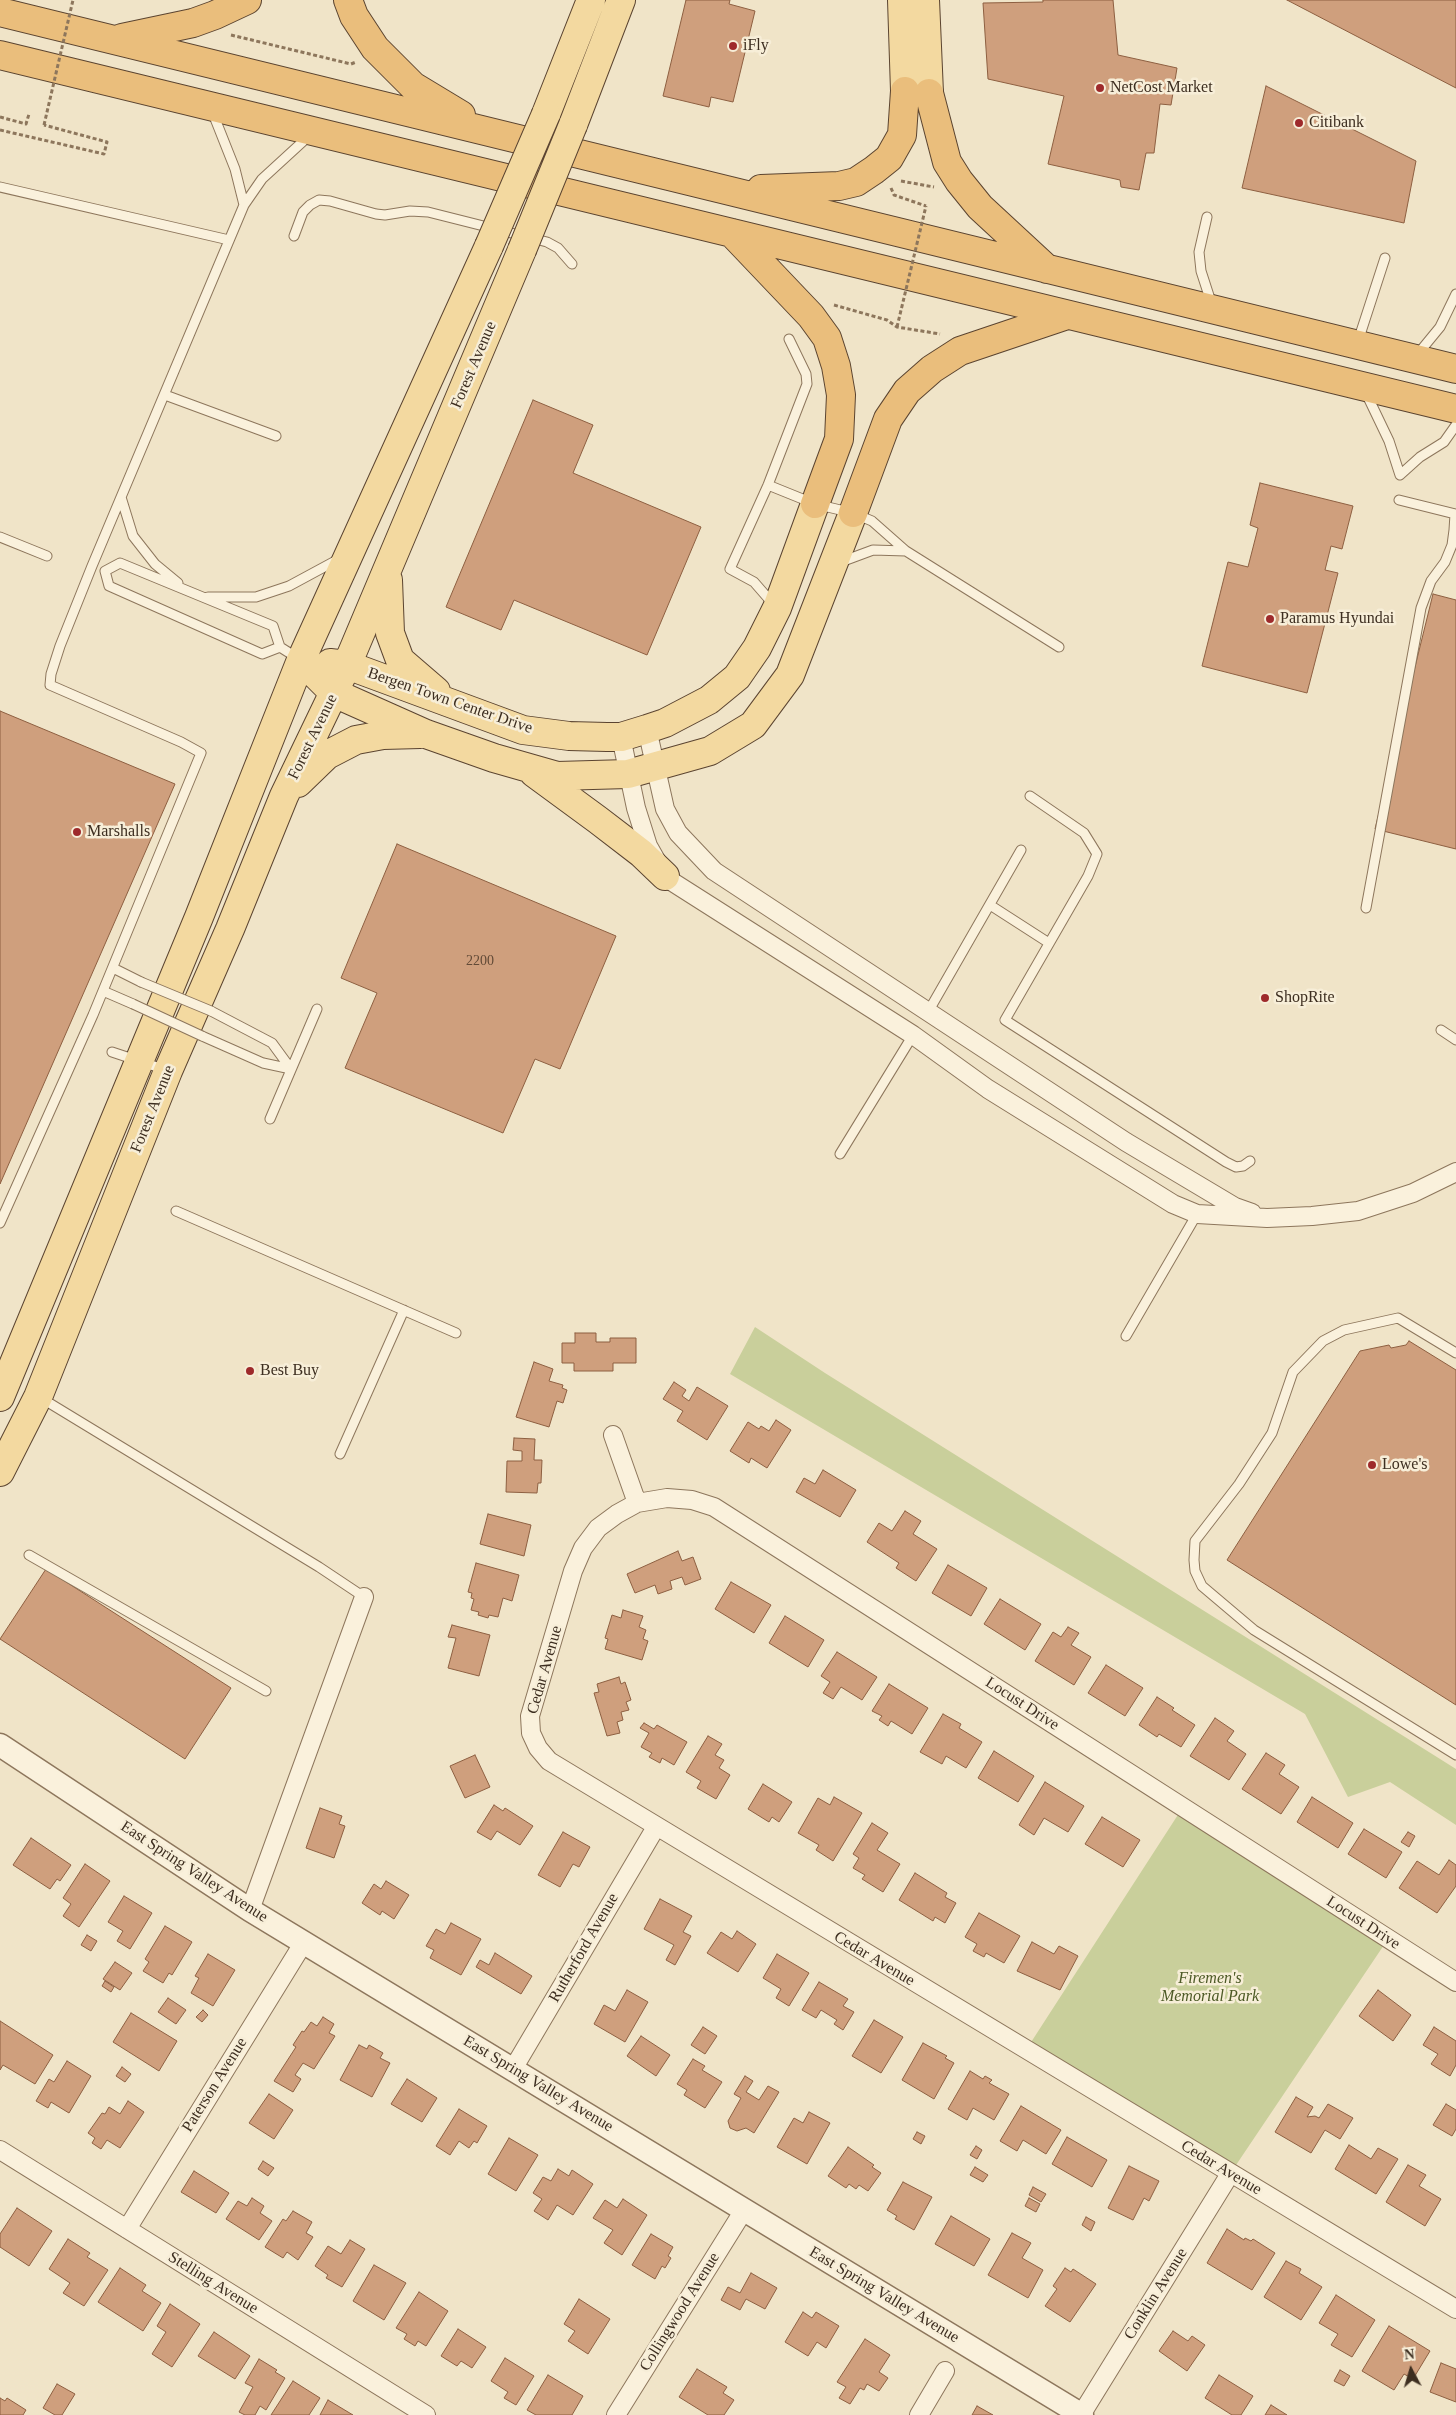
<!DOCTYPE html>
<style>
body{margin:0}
#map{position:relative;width:1456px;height:2415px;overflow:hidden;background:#f0e4c8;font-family:"Times New Roman",serif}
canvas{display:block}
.north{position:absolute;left:1386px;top:2345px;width:50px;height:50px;-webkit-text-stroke:4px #f7eed8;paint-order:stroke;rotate:354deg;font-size:14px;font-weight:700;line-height:20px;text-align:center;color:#3d2e20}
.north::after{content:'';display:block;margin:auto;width:18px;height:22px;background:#3d2e20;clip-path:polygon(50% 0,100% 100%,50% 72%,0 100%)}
</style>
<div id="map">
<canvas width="1456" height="2415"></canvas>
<div class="north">N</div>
</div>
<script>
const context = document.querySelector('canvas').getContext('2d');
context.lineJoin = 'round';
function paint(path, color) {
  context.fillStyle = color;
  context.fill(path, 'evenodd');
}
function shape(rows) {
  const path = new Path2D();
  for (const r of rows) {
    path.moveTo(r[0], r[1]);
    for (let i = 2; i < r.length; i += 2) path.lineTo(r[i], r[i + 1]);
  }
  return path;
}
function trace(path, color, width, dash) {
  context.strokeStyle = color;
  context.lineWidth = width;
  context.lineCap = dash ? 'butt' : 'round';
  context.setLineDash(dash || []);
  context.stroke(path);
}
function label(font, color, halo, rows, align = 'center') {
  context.font = font + ' "Times New Roman",serif';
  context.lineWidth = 5;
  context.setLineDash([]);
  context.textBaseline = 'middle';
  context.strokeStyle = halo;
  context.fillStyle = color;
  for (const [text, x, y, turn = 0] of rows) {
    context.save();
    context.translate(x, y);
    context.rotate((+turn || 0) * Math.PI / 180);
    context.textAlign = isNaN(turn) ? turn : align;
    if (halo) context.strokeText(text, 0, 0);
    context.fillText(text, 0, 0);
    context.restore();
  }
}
const green = shape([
 [755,1327,825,1373,1456,1769,1456,1825,1390,1782,1348,1797,1305,1714,730,1374],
 [1183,1807,1388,1939,1230,2174,1026,2050]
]);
const building = shape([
 [686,0,730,0,729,4,755,11,733,102,711,97,709,107,663,96,686,0],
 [1043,0,1113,0,1118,55,1177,68,1171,105,1160,104,1154,153,1146,153,1139,190,1121,187,1120,180,1048,164,1064,96,988,79,983,3,1043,2,1043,0],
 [1287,0,1456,0,1456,88,1287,0],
 [1266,86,1416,161,1404,223,1242,188,1266,86],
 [533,400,593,425,573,473,701,527,647,655,514,600,501,630,446,607,533,400],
 [1260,483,1353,506,1342,549,1331,546,1325,570,1338,573,1307,693,1202,666,1228,562,1248,567,1258,528,1250,525,1260,483],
 [1433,594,1456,600,1456,849,1375,829,1433,594],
 [0,711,175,784,0,1184,0,711],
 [397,844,616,936,560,1069,535,1059,503,1133,345,1068,377,993,341,978,397,844],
 [575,1333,596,1333,596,1342,610,1342,610,1338,636,1338,636,1363,613,1363,613,1371,574,1371,574,1363,562,1363,562,1343,575,1343,575,1333],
 [1409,1341,1456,1370,1456,1705,1227,1560,1360,1351,1389,1345,1391,1348,1406,1345,1409,1341],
 [534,1362,553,1369,549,1381,563,1385,562,1388,567,1390,563,1403,557,1401,549,1427,516,1417,534,1362],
 [674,1382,686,1390,682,1396,689,1401,697,1387,728,1406,707,1440,677,1421,683,1411,663,1399,674,1382],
 [776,1420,791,1430,767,1468,751,1458,749,1463,730,1451,748,1422,759,1429,761,1426,769,1431,776,1420],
 [514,1438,535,1439,534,1460,542,1460,541,1483,538,1483,537,1493,506,1492,507,1461,522,1461,522,1451,513,1450,514,1438],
 [823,1470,856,1490,840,1517,796,1492,804,1478,815,1484,823,1470],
 [905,1511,921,1521,913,1534,937,1549,916,1581,896,1568,899,1563,867,1542,879,1523,892,1531,905,1511],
 [488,1514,531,1525,524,1556,480,1544,488,1514],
 [678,1551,682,1561,693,1557,701,1579,685,1585,682,1577,670,1581,672,1589,658,1594,655,1585,635,1593,627,1574,678,1551],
 [476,1563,519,1575,512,1601,503,1598,498,1617,489,1615,488,1618,478,1615,479,1612,471,1610,474,1599,471,1598,472,1593,468,1592,476,1563],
 [948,1565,987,1588,971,1616,932,1593,948,1565],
 [46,1569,231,1688,185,1759,0,1639,46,1569],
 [731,1582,771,1605,754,1633,715,1609,731,1582],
 [1000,1599,1041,1624,1025,1650,984,1624,1000,1599],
 [623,1610,643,1616,639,1627,646,1630,643,1639,648,1641,642,1660,605,1649,608,1639,605,1638,612,1615,621,1618,623,1610],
 [785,1616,824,1640,808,1667,769,1643,785,1616],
 [452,1625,490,1635,479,1676,448,1668,456,1638,448,1637,452,1625],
 [1068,1627,1079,1633,1071,1645,1091,1657,1074,1685,1035,1661,1053,1632,1061,1637,1068,1627],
 [837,1652,877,1677,862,1700,841,1687,833,1699,823,1693,830,1682,821,1676,837,1652],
 [1106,1665,1143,1688,1125,1716,1088,1693,1106,1665],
 [619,1677,621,1684,625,1682,631,1700,626,1702,629,1710,621,1712,623,1720,617,1722,620,1733,607,1736,594,1693,599,1692,597,1684,619,1677],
 [889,1684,928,1708,912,1734,891,1721,888,1726,879,1720,882,1716,872,1711,889,1684],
 [1157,1697,1174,1708,1172,1710,1195,1725,1181,1747,1159,1734,1157,1737,1139,1725,1157,1697],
 [943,1714,961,1724,959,1728,982,1742,966,1768,946,1756,942,1764,920,1752,943,1714],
 [1215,1718,1234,1731,1227,1741,1246,1754,1229,1780,1190,1756,1215,1718],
 [644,1723,654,1729,657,1725,687,1742,674,1765,662,1758,660,1763,649,1757,652,1753,641,1747,649,1733,640,1728,644,1723],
 [708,1736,722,1744,715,1755,724,1760,719,1768,730,1775,716,1799,697,1788,701,1781,686,1772,708,1736],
 [994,1751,1034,1776,1018,1802,978,1778,994,1751],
 [1266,1753,1285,1765,1279,1774,1299,1787,1281,1814,1242,1789,1266,1753],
 [475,1755,490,1787,465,1798,450,1766,475,1755],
 [1045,1782,1084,1806,1068,1832,1044,1818,1034,1835,1019,1825,1045,1782],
 [763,1784,792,1802,779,1822,772,1817,769,1822,748,1809,763,1784],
 [834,1797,862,1813,833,1861,816,1850,819,1845,798,1833,818,1798,830,1805,834,1797],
 [1312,1797,1353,1823,1338,1848,1297,1822,1312,1797],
 [494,1805,503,1811,505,1808,533,1826,520,1845,497,1831,491,1840,477,1832,494,1805],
 [320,1808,342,1816,339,1824,345,1826,334,1858,306,1848,320,1808],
 [1102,1817,1140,1840,1123,1867,1085,1844,1102,1817],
 [872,1823,888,1833,877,1850,900,1864,883,1892,862,1879,865,1875,853,1868,859,1858,853,1854,872,1823],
 [1364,1829,1402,1852,1386,1878,1348,1854,1364,1829],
 [563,1832,590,1847,579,1867,573,1864,560,1887,538,1875,563,1832],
 [1408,1832,1415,1836,1409,1847,1401,1842,1408,1832],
 [31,1838,71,1865,60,1881,57,1879,50,1889,13,1865,31,1838],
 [1449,1860,1456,1865,1456,1886,1437,1913,1399,1888,1417,1861,1439,1875,1449,1860],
 [85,1864,110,1881,79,1927,63,1916,71,1904,63,1898,85,1864],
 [915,1873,947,1893,945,1897,956,1903,945,1923,935,1917,933,1921,899,1900,915,1873],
 [386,1881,409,1895,394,1919,382,1911,380,1915,362,1903,374,1884,381,1889,386,1881],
 [124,1896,152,1913,130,1949,117,1941,123,1931,108,1922,124,1896],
 [660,1899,692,1916,683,1932,691,1936,675,1965,666,1960,674,1945,644,1929,660,1899],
 [979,1913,1020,1936,1004,1963,986,1953,984,1957,973,1951,977,1944,965,1937,979,1913],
 [451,1923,481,1939,461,1975,430,1958,434,1950,426,1946,436,1929,445,1934,451,1923],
 [165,1926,192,1942,172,1975,169,1973,163,1983,143,1971,149,1962,145,1959,165,1926],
 [737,1931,756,1944,738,1972,707,1953,721,1932,732,1939,737,1931],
 [87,1935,97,1941,91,1951,81,1945,87,1935],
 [1032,1942,1054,1954,1059,1946,1078,1956,1060,1990,1017,1971,1032,1942],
 [495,1953,532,1976,521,1994,476,1967,480,1960,489,1965,495,1953],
 [208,1954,235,1970,213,2006,191,1993,199,1978,195,1976,208,1954],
 [777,1954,809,1973,789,2006,776,1998,781,1989,763,1978,777,1954],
 [115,1962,132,1973,120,1990,103,1979,115,1962],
 [105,1981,114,1987,111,1992,102,1986,105,1981],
 [819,1982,848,1999,843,2006,854,2012,843,2030,834,2024,837,2020,821,2010,816,2018,802,2010,819,1982],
 [627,1990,648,2002,625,2042,594,2024,604,2005,615,2011,627,1990],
 [1378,1990,1411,2015,1393,2041,1359,2016,1378,1990],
 [168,1998,186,2010,176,2024,158,2012,168,1998],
 [203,2010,208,2015,202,2022,196,2017,203,2010],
 [131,2013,177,2041,159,2071,113,2042,131,2013],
 [323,2017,334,2024,329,2033,335,2036,314,2069,303,2063,295,2075,301,2079,293,2092,274,2081,296,2047,293,2045,302,2031,304,2032,311,2022,317,2026,323,2017],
 [874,2020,903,2037,881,2073,852,2056,874,2020],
 [0,2021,53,2055,35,2084,3,2065,0,2070,0,2021],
 [703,2027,717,2036,705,2054,691,2045,703,2027],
 [1434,2027,1456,2041,1456,2065,1450,2076,1431,2064,1438,2054,1423,2045,1434,2027],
 [641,2036,670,2055,656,2076,627,2056,641,2036],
 [923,2043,947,2056,945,2058,954,2063,934,2099,902,2080,923,2043],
 [359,2045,367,2049,369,2045,383,2053,380,2058,390,2063,372,2097,340,2080,359,2045],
 [693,2059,705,2066,702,2070,722,2082,705,2108,684,2095,687,2090,677,2084,693,2059],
 [67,2061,91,2076,69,2113,51,2102,48,2108,36,2101,49,2079,54,2082,67,2061],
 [122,2067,131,2074,125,2082,116,2076,122,2067],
 [970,2071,983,2079,985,2076,992,2080,989,2083,1009,2094,994,2120,973,2108,967,2120,948,2109,970,2071],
 [745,2076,753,2081,746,2092,759,2100,768,2086,779,2092,754,2133,746,2128,737,2131,730,2128,728,2121,741,2098,734,2094,745,2076],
 [407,2079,437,2098,422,2122,391,2104,407,2079],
 [269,2094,293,2110,274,2139,249,2123,269,2094],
 [1296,2097,1313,2107,1307,2117,1315,2116,1319,2118,1328,2104,1353,2118,1340,2139,1325,2130,1311,2153,1275,2132,1296,2097],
 [128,2101,144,2112,120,2148,107,2140,101,2149,92,2143,95,2138,88,2133,102,2113,105,2114,109,2107,120,2114,128,2101],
 [1446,2104,1456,2110,1456,2129,1452,2136,1433,2125,1446,2104],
 [1021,2106,1061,2130,1046,2154,1023,2140,1017,2151,1000,2141,1021,2106],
 [459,2109,487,2126,477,2143,474,2141,469,2148,459,2141,450,2155,436,2146,459,2109],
 [809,2112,830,2123,807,2164,777,2147,794,2118,803,2123,809,2112],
 [917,2132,925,2136,921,2144,913,2139,917,2132],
 [1067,2137,1107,2160,1092,2187,1052,2164,1067,2137],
 [509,2138,538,2155,516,2191,488,2174,509,2138],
 [1349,2145,1371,2159,1378,2148,1398,2159,1376,2194,1335,2169,1349,2145],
 [976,2146,982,2150,977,2159,970,2155,976,2146],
 [848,2147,874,2165,872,2167,881,2173,868,2191,859,2185,856,2189,849,2184,846,2188,828,2176,848,2147],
 [263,2161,274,2168,268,2176,258,2169,263,2161],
 [1408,2165,1426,2175,1419,2186,1441,2199,1425,2226,1386,2202,1408,2165],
 [1129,2166,1159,2181,1149,2201,1144,2198,1133,2220,1108,2208,1129,2166],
 [975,2167,988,2175,983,2182,970,2175,975,2167],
 [558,2169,569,2176,572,2170,593,2184,573,2215,557,2205,548,2220,534,2211,542,2199,533,2193,543,2177,551,2181,558,2169],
 [194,2171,229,2193,216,2213,181,2192,194,2171],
 [903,2182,932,2197,914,2230,895,2219,897,2216,887,2210,903,2182],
 [1033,2187,1046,2194,1041,2202,1029,2195,1033,2187],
 [252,2198,264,2206,260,2213,272,2221,259,2240,226,2219,238,2201,247,2206,252,2198],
 [1029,2198,1040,2204,1036,2212,1025,2206,1029,2198],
 [623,2199,647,2215,622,2255,604,2243,613,2230,593,2218,605,2200,617,2208,623,2199],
 [17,2208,52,2231,29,2266,0,2247,0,2234,17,2208],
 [293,2211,312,2222,306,2233,313,2237,298,2260,287,2252,283,2258,265,2247,283,2219,286,2221,293,2211],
 [951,2216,990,2239,974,2266,935,2244,951,2216],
 [1086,2217,1095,2222,1091,2231,1082,2225,1086,2217],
 [1227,2229,1244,2240,1245,2238,1251,2241,1253,2239,1275,2253,1252,2290,1207,2263,1227,2229],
 [1012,2233,1031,2243,1022,2258,1043,2270,1028,2298,988,2275,1012,2233],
 [651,2234,673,2247,668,2256,671,2258,665,2268,662,2266,655,2279,632,2265,651,2234],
 [68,2239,90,2253,87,2257,108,2270,84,2306,63,2293,70,2283,49,2269,68,2239],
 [350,2240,365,2249,342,2287,326,2278,328,2275,315,2266,328,2246,341,2254,350,2240],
 [1286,2261,1301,2269,1299,2273,1322,2287,1301,2320,1264,2297,1286,2261],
 [374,2265,406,2283,384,2320,353,2301,374,2265],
 [120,2268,146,2285,142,2291,161,2303,143,2331,98,2302,120,2268],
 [1065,2268,1071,2272,1073,2269,1096,2284,1070,2322,1045,2306,1057,2289,1053,2286,1065,2268],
 [751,2273,777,2288,765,2309,746,2299,740,2310,721,2300,728,2287,740,2293,751,2273],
 [419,2292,448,2311,426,2346,418,2341,415,2346,404,2339,407,2334,396,2328,419,2292],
 [1336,2295,1375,2320,1352,2357,1331,2345,1338,2334,1319,2323,1336,2295],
 [579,2299,610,2319,588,2354,568,2341,575,2331,564,2324,579,2299],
 [170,2304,200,2324,172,2367,152,2354,166,2332,157,2326,170,2304],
 [803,2312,812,2318,816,2312,839,2326,826,2348,817,2342,808,2356,785,2342,803,2312],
 [1389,2326,1430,2351,1413,2379,1404,2374,1394,2390,1362,2371,1389,2326],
 [458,2329,486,2347,472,2368,461,2361,457,2366,441,2356,458,2329],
 [1173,2331,1188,2341,1192,2336,1205,2345,1187,2371,1159,2351,1173,2331],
 [214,2332,250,2356,235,2379,198,2356,214,2332],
 [865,2339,890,2355,879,2372,888,2378,879,2391,867,2384,864,2390,860,2388,850,2404,839,2398,846,2387,837,2382,865,2339],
 [505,2358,534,2376,516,2405,504,2398,508,2392,491,2381,505,2358],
 [259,2359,277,2370,275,2372,285,2378,266,2410,260,2406,255,2415,245,2415,239,2412,253,2387,245,2383,259,2359],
 [1441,2363,1456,2369,1456,2402,1430,2392,1441,2363],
 [697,2369,727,2387,723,2393,734,2400,724,2415,708,2415,679,2397,697,2369],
 [1340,2370,1350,2376,1344,2386,1334,2381,1340,2370],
 [548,2375,583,2396,572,2415,536,2415,527,2410,548,2375],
 [1219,2375,1253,2396,1241,2415,1232,2415,1205,2398,1219,2375],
 [293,2381,320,2398,309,2415,271,2415,293,2381],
 [57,2384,75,2394,62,2415,55,2415,43,2408,57,2384],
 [0,2398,5,2401,7,2398,26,2410,23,2415,0,2415,0,2398],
 [328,2400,353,2415,320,2415,328,2400],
 [1271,2405,1287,2415,1265,2415,1271,2405],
 [977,2406,993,2415,972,2415,977,2406]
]);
const path = shape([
 [231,35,351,64,356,62],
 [0,117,26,124,29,114],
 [0,130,104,154,107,142,44,125],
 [901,181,934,187],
 [891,188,894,195,926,206],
 [834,305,887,320,897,327,940,334]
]);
const service = shape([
 [212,111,235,169,244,205],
 [0,187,229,240],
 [1207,217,1199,252,1201,271,1212,305],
 [294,236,303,212,310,205,319,200,330,201,376,214,385,215,410,211,428,212,547,242,558,248,572,264],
 [1358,341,1385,258],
 [1417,355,1440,327,1456,294],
 [1366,393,1389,441,1400,475,1420,457,1444,442,1456,425],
 [165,395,276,436],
 [768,485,815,504,853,513,872,521,906,551,1059,647],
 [121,497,133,536,155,564,178,583],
 [0,537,47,556],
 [838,563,873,550,906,551],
 [105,571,120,563,273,626,280,647,299,659],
 [105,571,109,586,262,654,280,647],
 [208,597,256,597,289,586,339,559],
 [774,605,754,582,730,569,768,485,807,384,806,374,789,339],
 [1030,796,1084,833,1097,854,1088,876,1005,1020,1226,1162,1236,1167,1243,1166,1250,1161],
 [990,905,1049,943],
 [1366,908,1421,608,1431,581,1445,562,1452,545,1454,530,1455,514,1399,500],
 [113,968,141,982],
 [103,991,133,1004],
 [211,1011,272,1043,291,1069],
 [928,1012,1021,850],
 [1441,1030,1456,1040],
 [202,1036,263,1063,291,1069],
 [112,1052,166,1070],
 [270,1119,317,1009],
 [840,1154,913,1035],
 [176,1211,456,1333],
 [0,1223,93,1015,201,753,181,742,50,685,51,674,60,646,92,566,244,205,262,179,310,135],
 [1126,1336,1197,1214],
 [1456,1353,1398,1318,1344,1330,1323,1341,1293,1372,1272,1433,1239,1484,1195,1541,1194,1560,1195,1571,1202,1586,1254,1630,1456,1755],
 [41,1398,319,1567,364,1597],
 [340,1454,404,1310],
 [29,1555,266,1691]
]);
const minor = shape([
 [647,729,665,809,678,833,714,871,1126,1142,1235,1207,1252,1213],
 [621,737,636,808,648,846,665,876,671,881,913,1035,988,1089,1173,1204,1197,1214,1267,1218,1312,1216,1358,1211,1413,1193,1456,1172],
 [613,1435,637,1503],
 [250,1910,364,1597],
 [1456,1982,714,1507,692,1500,667,1498,637,1503,617,1514,598,1528,583,1548,573,1571,530,1716,531,1733,538,1748,549,1761,1456,2309],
 [513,2069,656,1827],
 [0,2150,426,2415],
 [127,2229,304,1942],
 [616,2415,744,2210],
 [919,2415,945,2371],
 [1081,2415,1230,2174]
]);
const tertiary = shape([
 [0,1745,250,1910,1082,2415]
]);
const primary = shape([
 [902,0,905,91],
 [925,0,929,93],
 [546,114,591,0],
 [573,125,621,0],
 [388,580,390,633,400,660,436,691],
 [301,660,334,693,426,734,494,758,557,776,628,774,710,751,753,725,790,675,853,513],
 [330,663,347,665,523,730,569,736,607,737,621,737,647,729,665,723,709,700,737,677,757,648,777,608,815,504],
 [534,773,598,820,641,853,665,876],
 [298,783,327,755,356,740,383,735,420,734],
 [0,1397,199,917,301,660,489,246],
 [0,1472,38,1397,168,1071,230,929,284,796,347,665,522,250]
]);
const trunk = shape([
 [348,0,354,16,375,48,413,86,461,115],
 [0,12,1456,369],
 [122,38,193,23,215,15,247,0],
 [0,55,1456,409],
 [929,93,947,162,959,181,980,207,1047,269],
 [761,189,839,186,856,182,874,170,889,158,902,135,905,91],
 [732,233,811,316,827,338,836,366,841,395,839,439,815,504],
 [853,513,888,419,907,391,932,369,960,351,1067,315]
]);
const pathBridge = shape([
 [44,125,73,0],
 [897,327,926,206]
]);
const serviceBridge = shape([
 [141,982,211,1011],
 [133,1004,202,1036]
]);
const primaryBridge = shape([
 [489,246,546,114],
 [522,250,573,125]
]);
const markers = [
 [733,46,5,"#9e2a2b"],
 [1100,88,5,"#9e2a2b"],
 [1299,123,5,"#9e2a2b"],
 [1270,619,5,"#9e2a2b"],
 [77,832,5,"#9e2a2b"],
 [1265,998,5,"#9e2a2b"],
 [250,1371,5,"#9e2a2b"],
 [1372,1465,5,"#9e2a2b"]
];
const numberNames = [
 ["2200",480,961]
];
const poiNames = [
 ["iFly",743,46],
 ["NetCost Market",1110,88],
 ["Citibank",1309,123],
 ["Paramus Hyundai",1280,619],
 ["Marshalls",87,832],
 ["ShopRite",1275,998],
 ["Best Buy",260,1371],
 ["Lowe's",1382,1465]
];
const streetNames = [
 ["Forest Avenue",474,365,-67],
 ["Bergen Town Center Drive",450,701,19],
 ["Forest Avenue",313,737,-64],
 ["Forest Avenue",153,1109,-68],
 ["Cedar Avenue",545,1670,-74],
 ["Locust Drive",1022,1704,33],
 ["East Spring Valley Avenue",194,1872,33],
 ["Locust Drive",1363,1923,33],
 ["Rutherford Avenue",584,1948,-60],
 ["Cedar Avenue",874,1959,31],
 ["East Spring Valley Avenue",538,2084,31],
 ["Paterson Avenue",215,2085,-58],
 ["Cedar Avenue",1221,2168,31],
 ["Stelling Avenue",213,2283,32],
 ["Conklin Avenue",1156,2294,-58],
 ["East Spring Valley Avenue",884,2295,31],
 ["Collingwood Avenue",680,2312,-58]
];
const parkNames = [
 ["Firemen's",1210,1979],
 ["Memorial Park",1210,1997]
];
paint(green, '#c9cf9b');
paint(building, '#cf9f7d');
trace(building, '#8d5f41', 1);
trace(service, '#8d765c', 11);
trace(minor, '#8d765c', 20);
trace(tertiary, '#8d765c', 25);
trace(primary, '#5b4430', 30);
trace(trunk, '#5b4430', 30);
trace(path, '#8d765c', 3, [4, 2.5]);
trace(service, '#faf1dc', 9);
trace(minor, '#faf1dc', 18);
trace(tertiary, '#faf1dc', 22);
trace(primary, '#f3d9a0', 28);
trace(trunk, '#eabe7c', 28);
trace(serviceBridge, '#8d765c', 11, []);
trace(primaryBridge, '#5b4430', 30, []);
trace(pathBridge, '#8d765c', 3, [4, 2.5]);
trace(serviceBridge, '#faf1dc', 9);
trace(primaryBridge, '#f3d9a0', 28);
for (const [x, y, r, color] of markers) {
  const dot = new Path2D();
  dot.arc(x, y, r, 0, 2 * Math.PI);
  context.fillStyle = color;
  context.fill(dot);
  trace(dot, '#f7eed8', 2);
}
label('14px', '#624a37', null, numberNames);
label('16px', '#3d2e20', '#f7eed8', poiNames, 'left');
label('16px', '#3d2e20', '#f7eed8', streetNames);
label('italic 16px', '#4d5a26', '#f7eed8', parkNames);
</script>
